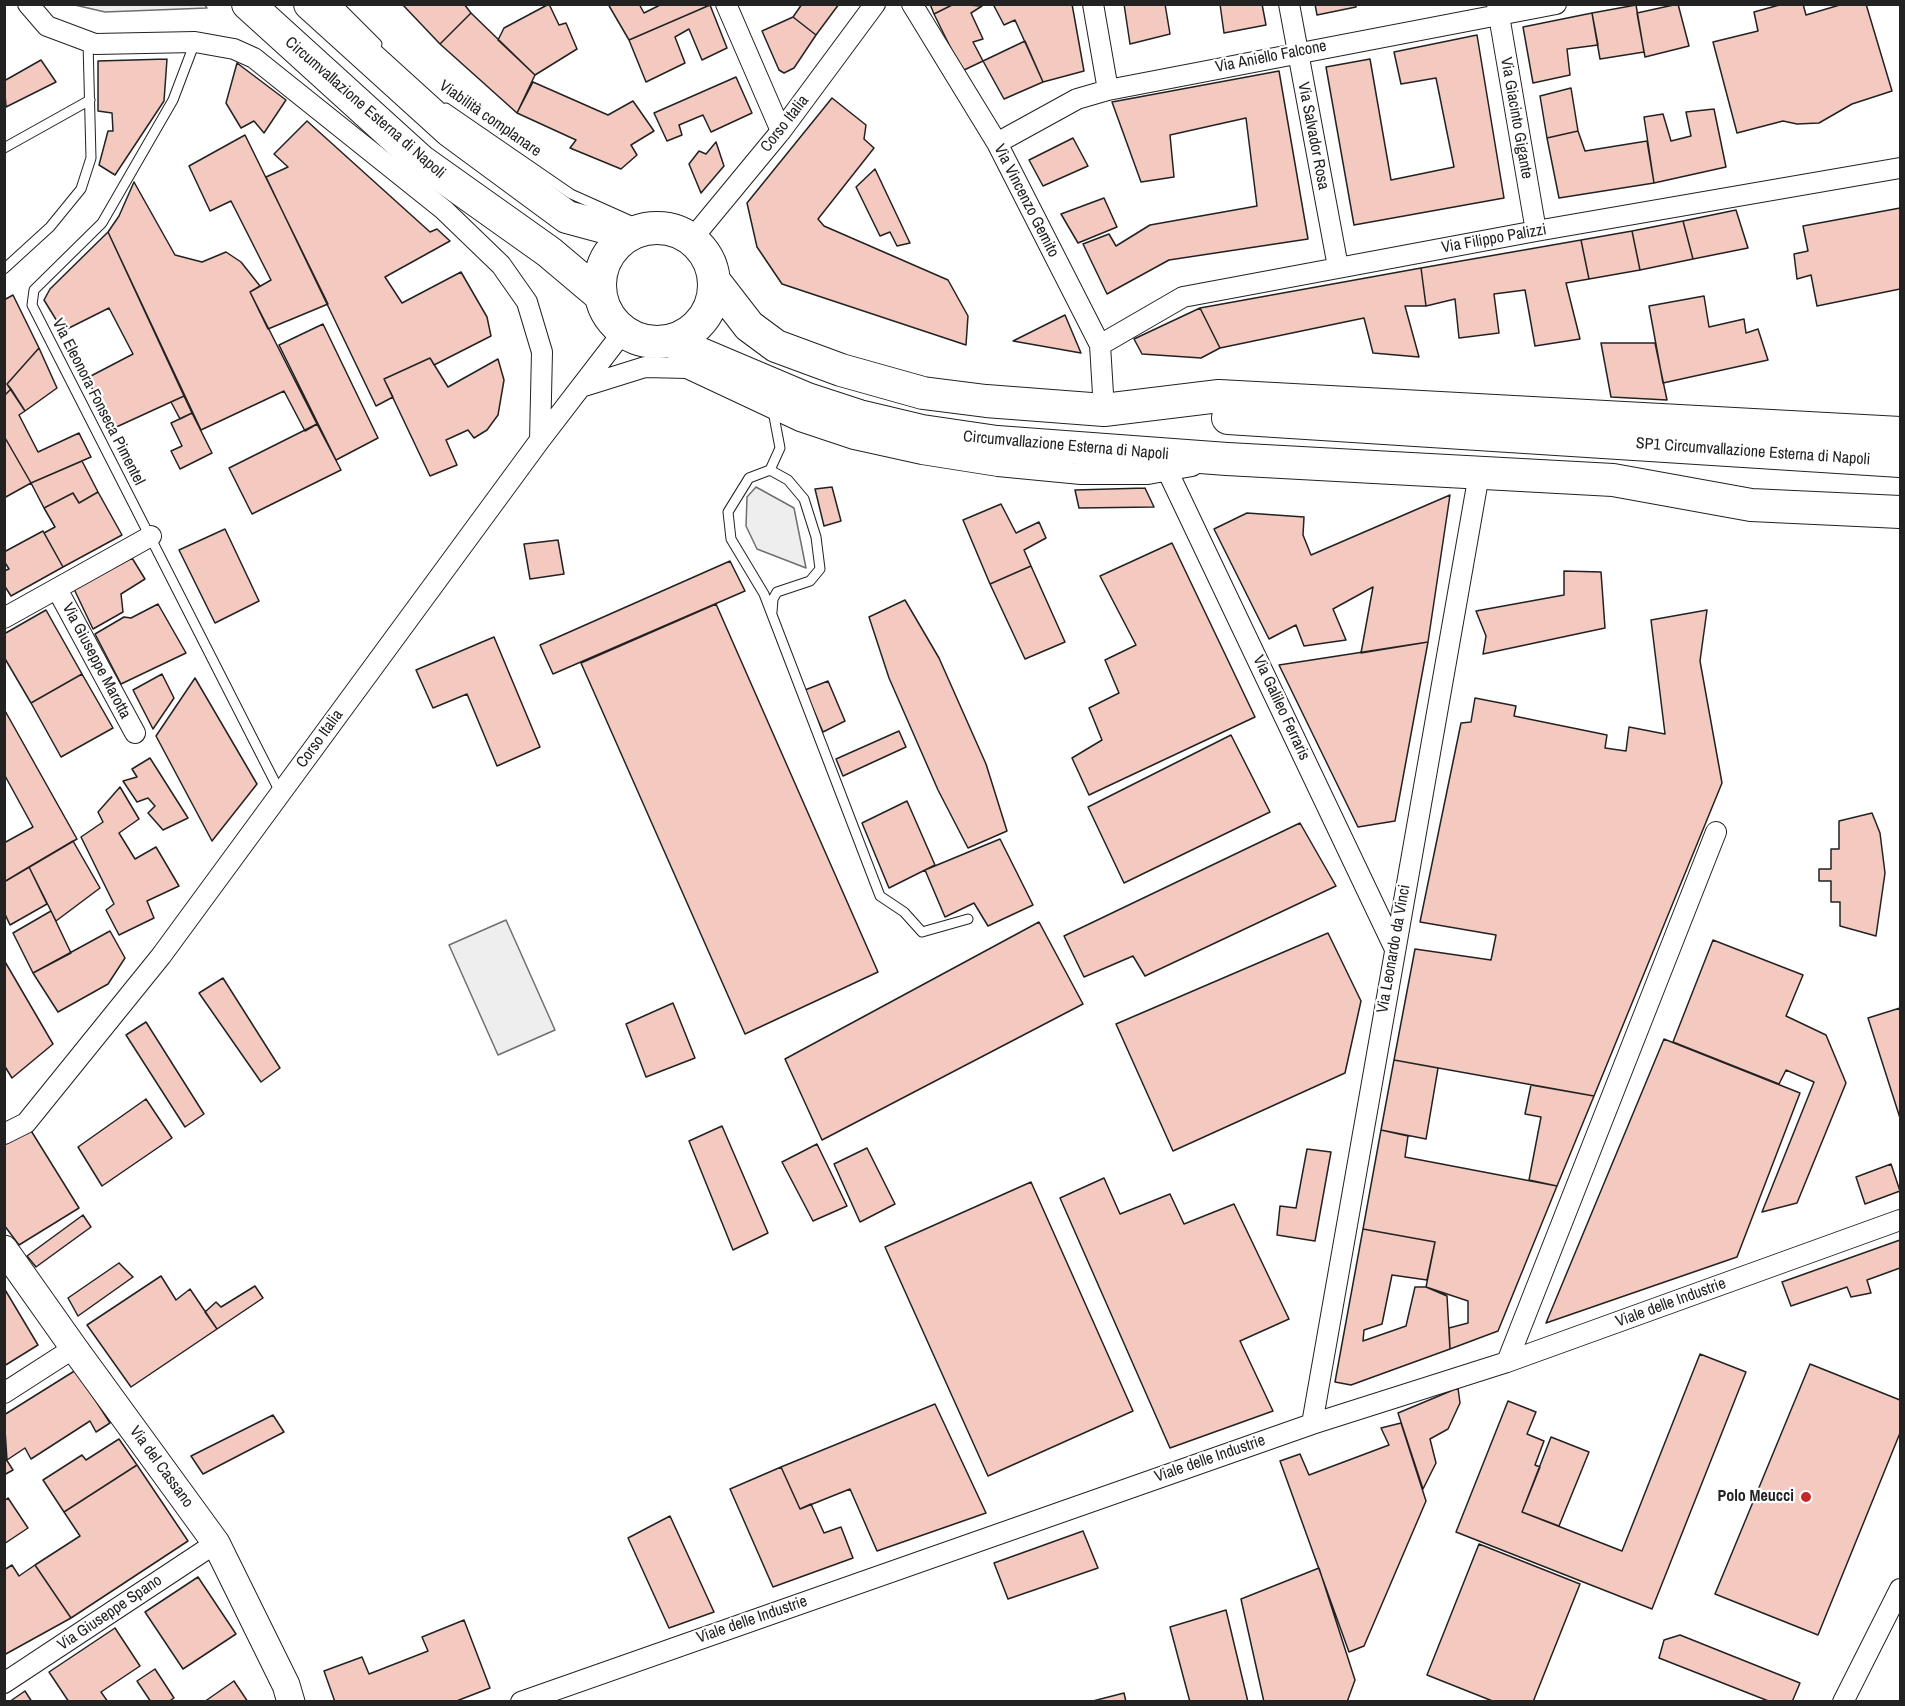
<!DOCTYPE html>
<meta charset="utf-8">
<style>
body{margin:0}
#map{position:relative;width:1905px;height:1706px;overflow:hidden;background:#fff;font-family:"Archivo Narrow",sans-serif}
canvas{display:block}
.frame{position:absolute;inset:0;border:6px solid #222;pointer-events:none}
</style>
<div id="map">
<canvas width="1905" height="1706"></canvas>
<div class="frame"></div>
</div>
<script>
const context = document.querySelector('canvas').getContext('2d');
context.lineJoin = 'round';
function paint(path, color) {
  context.fillStyle = color;
  context.fill(path, 'evenodd');
}
function shape(rows) {
  const path = new Path2D();
  for (const r of rows) {
    if (r.length === 3) {
      path.moveTo(r[0] + r[2], r[1]);
      path.arc(r[0], r[1], r[2], 0, 2 * Math.PI);
      continue;
    }
    path.moveTo(r[0], r[1]);
    for (let i = 2; i < r.length; i += 2) path.lineTo(r[i], r[i + 1]);
  }
  return path;
}
function trace(path, color, width, dash) {
  context.strokeStyle = color;
  context.lineWidth = width;
  context.lineCap = dash ? 'butt' : 'round';
  context.setLineDash(dash || []);
  context.stroke(path);
}
function label(font, color, halo, rows, align = 'center') {
  context.font = font + ' "Archivo Narrow",sans-serif';
  context.lineWidth = 4.5;
  context.setLineDash([]);
  context.textBaseline = 'middle';
  context.strokeStyle = halo;
  context.fillStyle = color;
  for (const [text, x, y, turn = 0] of rows) {
    context.save();
    context.translate(x, y);
    context.rotate((+turn || 0) * Math.PI / 180);
    context.textAlign = isNaN(turn) ? turn : align;
    if (halo) context.strokeText(text, 0, 0);
    context.fillText(text, 0, 0);
    context.restore();
  }
}
const green = shape([
 [204,4,207,8,105,12,75,5,204,4],
 [756,487,794,508,806,568,757,549,746,526,747,497,756,487],
 [506,920,555,1030,498,1055,449,945,506,920]
]);
const building = shape([
 [402,4,464,4,471,13,440,44,402,4],
 [549,4,559,25,566,23,577,49,535,75,498,40,504,28,549,4],
 [608,4,639,4,644,13,662,4,710,5,629,40,608,4],
 [802,4,839,4,816,35,793,17,802,4],
 [930,4,954,4,934,14,930,4],
 [954,4,982,6,971,13,983,39,973,42,983,61,962,71,934,14,954,4],
 [993,4,1072,4,1084,71,1043,82,1015,20,1004,25,993,4],
 [1124,4,1165,4,1170,34,1130,44,1124,4],
 [1220,4,1262,4,1266,25,1224,33,1220,4],
 [1315,4,1356,4,1356,7,1317,15,1315,4],
 [1678,4,1689,46,1645,57,1637,13,1678,4],
 [1783,4,1803,4,1806,15,1843,4,1866,4,1892,91,1852,104,1819,123,1797,124,1783,121,1737,133,1713,42,1758,31,1754,12,1783,4],
 [710,5,727,48,702,60,689,29,675,37,685,63,646,82,629,40,710,5],
 [1636,5,1644,52,1600,59,1592,13,1636,5],
 [471,13,535,75,517,113,440,44,471,13],
 [1592,13,1598,45,1567,49,1570,75,1533,83,1523,27,1592,13],
 [793,17,816,35,794,68,784,73,779,70,762,31,793,17],
 [1477,35,1504,198,1354,225,1326,67,1370,59,1391,180,1454,167,1436,78,1401,84,1394,52,1477,35],
 [1025,41,1043,82,1004,99,983,61,1025,41],
 [167,59,164,101,115,175,99,165,108,131,113,131,112,113,98,111,98,61,167,59],
 [41,60,56,82,6,107,4,81,41,60],
 [237,63,286,100,264,133,254,121,241,128,226,103,237,63],
 [1279,71,1308,239,1169,260,1107,294,1083,244,1109,234,1116,246,1150,225,1257,206,1246,118,1170,135,1174,177,1141,182,1112,102,1279,71],
 [736,77,752,113,711,132,703,115,679,125,682,135,667,141,654,113,736,77],
 [533,82,608,115,633,101,654,131,631,145,637,155,621,169,570,148,576,140,517,113,533,82],
 [1571,88,1578,131,1547,138,1540,96,1571,88],
 [832,98,866,125,864,139,874,148,818,219,824,226,948,280,968,316,966,345,782,284,757,247,747,203,832,98],
 [1714,109,1726,167,1654,183,1644,117,1663,114,1671,141,1691,136,1686,112,1714,109],
 [307,121,430,232,437,229,450,241,385,277,402,303,461,272,487,317,491,336,434,365,430,358,384,379,393,397,376,406,266,177,288,167,274,154,307,121],
 [1578,131,1585,151,1647,141,1654,183,1559,198,1547,138,1578,131],
 [245,135,328,304,268,329,250,292,271,280,231,201,210,211,189,166,245,135],
 [1073,138,1088,166,1043,186,1029,160,1073,138],
 [716,142,724,166,701,193,689,164,699,151,706,154,716,142],
 [875,169,910,243,897,246,890,232,880,236,856,187,875,169],
 [134,182,175,255,202,262,226,252,241,262,260,286,250,292,317,424,305,431,284,391,201,430,108,232,119,216,134,182],
 [1104,198,1117,227,1078,243,1061,214,1104,198],
 [1900,208,1900,289,1817,306,1811,275,1797,279,1794,254,1808,251,1803,226,1900,208],
 [1736,210,1748,248,1693,259,1683,221,1736,210],
 [1683,221,1693,259,1640,270,1632,231,1683,221],
 [1632,231,1640,270,1589,279,1581,240,1632,231],
 [108,232,184,396,112,429,87,378,133,354,109,308,63,331,44,300,50,289,108,232],
 [1581,240,1589,279,1566,283,1580,339,1535,346,1525,290,1494,294,1499,333,1459,338,1455,299,1426,306,1421,268,1581,240],
 [1421,268,1426,306,1405,306,1419,357,1373,353,1364,318,1220,348,1200,308,1421,268],
 [13,295,39,348,7,384,11,389,4,396,4,300,13,295],
 [1704,296,1709,327,1744,319,1746,333,1758,329,1768,360,1663,383,1649,306,1704,296],
 [1200,308,1220,348,1201,358,1142,354,1134,339,1200,308],
 [1065,315,1081,353,1013,341,1065,315],
 [323,324,378,438,336,460,279,345,323,324],
 [1601,343,1655,343,1667,400,1611,397,1601,343],
 [39,348,57,388,25,411,7,384,39,348],
 [430,358,448,387,498,359,504,380,498,415,487,430,474,438,468,430,446,440,457,465,430,476,384,379,430,358],
 [11,389,25,411,19,415,38,452,79,433,91,457,31,483,4,436,4,396,11,389],
 [184,396,192,413,180,419,171,402,184,396],
 [192,413,212,453,180,469,171,451,182,446,171,423,192,413],
 [317,424,341,470,252,514,229,468,317,424],
 [4,436,31,483,4,498,4,436],
 [82,461,98,492,79,503,73,493,44,508,31,483,82,461],
 [832,487,841,521,824,526,815,489,832,487],
 [1145,488,1154,507,1079,508,1075,490,1145,488],
 [98,492,122,535,63,567,44,533,55,527,44,508,73,493,79,503,98,492],
 [1450,495,1428,642,1361,653,1373,587,1333,609,1346,640,1304,646,1296,625,1269,639,1214,529,1247,513,1304,517,1303,535,1311,555,1450,495],
 [1001,504,1016,533,1039,522,1046,538,1024,550,1031,566,990,584,963,520,1001,504],
 [225,529,259,601,215,623,179,550,225,529],
 [43,531,63,567,11,596,4,585,4,571,9,569,4,561,4,552,43,531],
 [558,540,564,574,530,579,524,544,558,540],
 [1172,543,1255,717,1089,795,1072,758,1102,740,1089,708,1119,693,1105,660,1136,645,1100,576,1172,543],
 [132,558,145,579,121,594,123,612,93,629,74,589,132,558],
 [730,561,745,591,553,674,540,645,730,561],
 [1031,566,1065,642,1025,659,990,584,1031,566],
 [1564,571,1601,572,1605,628,1483,654,1486,636,1476,611,1564,595,1564,571],
 [905,600,939,658,986,764,1007,831,968,848,938,790,889,678,869,617,905,600],
 [158,604,186,653,121,684,95,634,124,617,131,618,158,604],
 [716,604,878,972,745,1034,581,663,716,604],
 [46,610,82,674,31,703,4,657,4,634,46,610],
 [1707,610,1700,661,1722,783,1594,1096,1394,1060,1415,949,1491,960,1496,935,1420,922,1461,723,1471,722,1475,698,1516,706,1514,716,1607,735,1605,748,1626,751,1629,727,1665,734,1651,620,1707,610],
 [494,637,540,747,497,766,467,694,433,708,416,670,494,637],
 [1428,642,1395,821,1358,827,1279,665,1428,642],
 [82,674,113,728,61,757,31,703,82,674],
 [162,674,174,698,153,729,133,690,162,674],
 [195,678,257,784,212,841,156,736,195,678],
 [828,681,845,721,823,732,805,690,828,681],
 [4,709,77,839,4,882,4,843,33,827,4,774,4,709],
 [899,731,906,747,843,776,836,759,899,731],
 [1231,735,1270,812,1124,883,1088,807,1231,735],
 [150,758,188,818,163,830,148,813,155,806,148,798,137,802,123,781,137,777,132,769,150,758],
 [120,787,139,819,119,833,135,859,156,847,179,886,147,901,154,918,119,935,106,910,114,904,81,837,103,822,98,812,120,787],
 [907,801,935,865,889,888,862,823,907,801],
 [1872,813,1880,833,1885,873,1876,936,1840,926,1840,902,1831,902,1831,881,1819,881,1819,869,1831,869,1831,849,1839,849,1839,821,1872,813],
 [1300,823,1336,886,1145,976,1133,956,1084,977,1064,936,1300,823],
 [1000,839,1033,905,988,926,974,903,945,917,925,870,1000,839],
 [73,841,100,888,56,921,29,867,73,841],
 [29,867,47,904,10,925,4,912,4,882,29,867],
 [51,911,71,953,33,973,13,933,51,911],
 [1039,922,1083,1004,822,1140,785,1059,1039,922],
 [110,931,125,958,108,984,58,1012,33,973,110,931],
 [1328,933,1361,1001,1345,1073,1173,1151,1116,1024,1328,933],
 [1713,940,1803,975,1786,1016,1826,1035,1846,1083,1797,1203,1762,1212,1814,1082,1786,1070,1779,1084,1673,1042,1713,940],
 [4,960,53,1044,12,1078,4,1065,4,960],
 [223,978,280,1068,261,1082,199,993,223,978],
 [673,1003,695,1058,646,1077,626,1024,673,1003],
 [1900,1008,1900,1118,1868,1018,1900,1008],
 [146,1022,204,1114,185,1127,126,1035,146,1022],
 [1664,1039,1800,1093,1737,1257,1546,1323,1664,1039],
 [1394,1060,1438,1068,1426,1139,1381,1130,1394,1060],
 [1531,1085,1594,1096,1557,1186,1529,1180,1541,1117,1525,1114,1531,1085],
 [146,1099,172,1138,102,1186,78,1147,146,1099],
 [722,1126,768,1233,733,1250,689,1141,722,1126],
 [30,1129,79,1208,19,1245,4,1225,4,1143,30,1129],
 [1381,1130,1408,1136,1405,1157,1557,1186,1498,1331,1450,1349,1449,1328,1468,1323,1468,1301,1426,1287,1435,1242,1363,1229,1381,1130],
 [817,1144,847,1206,813,1221,782,1162,817,1144],
 [867,1148,895,1204,860,1222,834,1164,867,1148],
 [1307,1149,1331,1152,1315,1241,1277,1235,1280,1206,1296,1208,1307,1149],
 [1891,1164,1900,1191,1865,1204,1856,1177,1891,1164],
 [1104,1178,1120,1214,1170,1194,1184,1224,1234,1204,1289,1319,1240,1341,1273,1411,1170,1448,1060,1198,1104,1178],
 [1031,1182,1133,1411,988,1476,885,1247,1031,1182],
 [83,1215,91,1227,36,1267,27,1256,83,1215],
 [1363,1229,1435,1242,1427,1280,1392,1275,1382,1324,1364,1330,1363,1341,1406,1326,1415,1287,1426,1287,1447,1296,1450,1349,1351,1385,1335,1382,1363,1229],
 [1900,1240,1900,1268,1867,1280,1871,1293,1851,1297,1847,1287,1791,1306,1782,1282,1900,1240],
 [119,1263,133,1277,78,1316,68,1298,119,1263],
 [161,1276,176,1300,190,1289,217,1329,131,1387,87,1325,161,1276],
 [255,1286,263,1298,217,1329,205,1312,216,1302,221,1307,255,1286],
 [4,1288,38,1345,4,1366,4,1288],
 [1700,1354,1746,1372,1652,1609,1456,1532,1508,1401,1536,1412,1527,1434,1544,1441,1535,1465,1540,1467,1522,1512,1622,1551,1700,1354],
 [1810,1364,1900,1400,1900,1433,1818,1635,1715,1594,1810,1364],
 [76,1370,110,1423,96,1432,90,1421,31,1459,25,1448,7,1460,4,1415,76,1370],
 [1458,1388,1460,1403,1448,1429,1430,1439,1436,1463,1423,1489,1398,1413,1458,1388],
 [935,1404,986,1513,877,1551,850,1489,800,1509,781,1467,935,1404],
 [273,1415,284,1432,203,1474,191,1456,273,1415],
 [1401,1423,1426,1501,1364,1646,1349,1652,1280,1461,1300,1454,1309,1475,1389,1445,1381,1428,1401,1423],
 [1551,1437,1589,1452,1559,1526,1522,1512,1551,1437],
 [119,1439,137,1465,64,1512,43,1480,82,1455,86,1460,119,1439],
 [4,1456,13,1470,4,1475,4,1456],
 [137,1465,188,1541,71,1618,35,1565,80,1536,64,1512,137,1465],
 [781,1467,800,1509,811,1504,824,1533,841,1527,853,1558,773,1587,730,1489,781,1467],
 [8,1498,28,1528,4,1544,4,1501,8,1498],
 [670,1516,714,1612,669,1628,628,1538,670,1516],
 [1083,1531,1098,1568,1008,1599,994,1563,1083,1531],
 [1479,1544,1580,1584,1533,1702,1495,1702,1427,1675,1479,1544],
 [12,1565,19,1576,35,1565,71,1618,4,1655,4,1570,12,1565],
 [1319,1568,1355,1680,1347,1702,1264,1702,1241,1599,1319,1568],
 [198,1577,236,1634,183,1669,145,1612,198,1577],
 [1226,1610,1248,1702,1190,1702,1170,1627,1226,1610],
 [464,1620,490,1688,454,1702,335,1702,324,1671,362,1657,369,1674,428,1651,422,1637,464,1620],
 [115,1628,140,1666,101,1692,108,1702,69,1702,49,1672,115,1628],
 [1680,1635,1800,1683,1792,1702,1771,1702,1659,1658,1664,1640,1680,1635],
 [155,1669,174,1698,168,1702,151,1702,137,1681,155,1669],
 [234,1681,248,1702,204,1702,234,1681],
 [25,1691,32,1702,9,1702,25,1691],
 [1124,1693,1126,1702,1089,1702,1124,1693]
]);
const service = shape([
 [337,4,377,44],
 [195,42,173,100,102,223,34,290,32,305,280,792],
 [446,108,571,194,647,228],
 [4,148,90,100],
 [4,269,50,227,81,189,91,158,88,42],
 [773,411,780,448,770,470,749,478,728,512,731,539,764,594,880,896,904,912,922,932,968,919],
 [770,470,788,480,804,499,816,537,820,569,810,581,777,592,773,599,772,612]
]);
const minor = shape([
 [28,4,47,26,95,44,195,42,234,49,254,58,444,210,501,265,527,302,542,352,540,440],
 [726,4,781,131],
 [912,4,997,143,1100,345,1104,410],
 [1093,4,1108,90],
 [1289,4,1338,267],
 [1497,4,1536,231],
 [997,143,1077,99,1108,90,1556,4],
 [691,240,781,131,875,4],
 [1100,345,1183,297,1536,231,1900,168],
 [581,387,645,367,687,368,800,421,854,439,922,454,998,466,1081,474,1148,474,1192,466],
 [1167,470,1394,947],
 [57,589,135,733],
 [4,618,151,536],
 [4,1134,26,1123,161,956,540,440,623,332],
 [1507,1362,1716,832],
 [4,1393,74,1348],
 [1312,1424,1479,474],
 [4,1683,216,1543],
 [521,1702,1312,1424,1507,1362,1900,1220],
 [1843,1702,1900,1589]
]);
const secondary = shape([
 [4,1249,74,1348,216,1543,286,1685,291,1702]
]);
const trunk = shape([
 [248,4,421,161,549,252,600,295],
 [310,4,449,130,567,217,630,234],
 [657,285,57],
 [715,282,749,326,776,346,841,370,923,393,986,401,1104,410,1219,396,1900,433],
 [670,341,807,399,859,416,922,431,997,442,1227,459,1613,480,1751,505,1900,512],
 [1228,418,1900,461]
]);
const markers = [
 [1806,1497,6,"#c62828"]
];
const streetNames = [
 ["Via Aniello Falcone",1271,57,-11],
 ["Circumvallazione Esterna di Napoli",365,108,41],
 ["Via Giacinto Gigante",1516,118,80],
 ["Viabilità complanare",490,119,35],
 ["Corso Italia",785,124,-52],
 ["Via Salvador Rosa",1313,136,79],
 ["Via Vincenzo Gemito",1026,201,63],
 ["Via Filippo Palizzi",1494,239,-10],
 ["Via Eleonora Fonseca Pimentel",98,402,63],
 ["Circumvallazione Esterna di Napoli",1066,446,5],
 ["SP1 Circumvallazione Esterna di Napoli",1753,452,4],
 ["Via Giuseppe Marotta",96,661,62],
 ["Via Galileo Ferraris",1281,708,65],
 ["Corso Italia",320,739,-54],
 ["Via Leonardo da Vinci",1394,949,-80],
 ["Viale delle Industrie",1671,1303,-20],
 ["Viale delle Industrie",1210,1459,-19],
 ["Via del Cassano",161,1467,54],
 ["Via Giuseppe Spano",110,1613,-34],
 ["Viale delle Industrie",752,1620,-19]
];
const poiNames = [
 ["Polo Meucci",1794,1497]
];
paint(green, '#eee');
trace(green, '#6f6f6f', 1.5);
paint(building, '#f3c9c0');
trace(building, '#222', 1.5);
trace(service, '#222', 11);
trace(minor, '#222', 22);
trace(secondary, '#222', 29);
trace(trunk, '#222', 34);
trace(service, '#fff', 9);
trace(minor, '#fff', 20);
trace(secondary, '#fff', 27);
trace(trunk, '#fff', 32);
for (const [x, y, r, color] of markers) {
  const dot = new Path2D();
  dot.arc(x, y, r, 0, 2 * Math.PI);
  context.fillStyle = color;
  context.fill(dot);
  trace(dot, '#fff', 2);
}
label('16px', '#222', '#fff', streetNames);
label('bold 16px', '#222', '#fff', poiNames, 'right');
</script>
